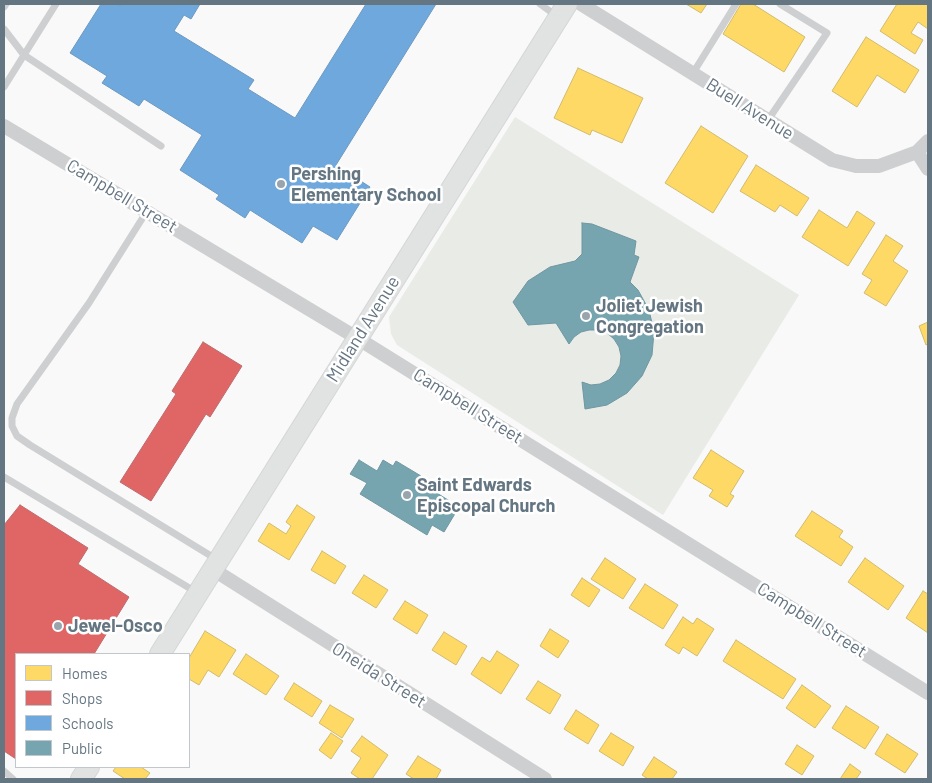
<!DOCTYPE html>
<style>
body{margin:0}
#map{position:relative;width:932px;height:783px;overflow:hidden;background:#f9f9f9;font-family:Barlow,sans-serif}
canvas{display:block}
.frame{position:absolute;inset:0;border:5px solid #657683;pointer-events:none}
.legend{position:absolute;left:15px;top:653px;width:175px;height:115px;box-sizing:border-box;background:#fff;border:1px solid #c1c8cd;margin:0;padding:6px 9px;list-style:none;font-size:15px;color:#657683}
.legend li{display:flex;align-items:center;gap:10px;height:25px}
.legend b{width:25px;border:1px solid #c1c8cd}
</style>
<div id="map">
<canvas width="932" height="783"></canvas>
<div class="frame"></div>
<ul class="legend">
<li><b style="height:14px;background:#ffd966"></b>Homes</li>
<li><b style="height:14px;background:#e06666"></b>Shops</li>
<li><b style="height:14px;background:#6fa8dc"></b>Schools</li>
<li><b style="height:14px;background:#76a5af"></b>Public</li>
</ul>
</div>
<script>
const context = document.querySelector('canvas').getContext('2d');
context.lineJoin = 'round';
function paint(path, color) {
  context.fillStyle = color;
  context.fill(path, 'evenodd');
}
function shape(rows) {
  const path = new Path2D();
  for (const r of rows) {
    path.moveTo(r[0], r[1]);
    for (let i = 2; i < r.length; i += 2) path.lineTo(r[i], r[i + 1]);
  }
  return path;
}
function trace(path, color, width, dash) {
  context.strokeStyle = color;
  context.lineWidth = width;
  context.lineCap = dash ? 'butt' : 'round';
  context.setLineDash(dash || []);
  context.stroke(path);
}
function label(font, color, halo, rows, align = 'center') {
  context.font = font + ' Barlow,sans-serif';
  context.lineWidth = 5;
  context.setLineDash([]);
  context.textBaseline = 'middle';
  context.strokeStyle = halo;
  context.fillStyle = color;
  for (const [text, x, y, turn = 0] of rows) {
    context.save();
    context.translate(x, y);
    context.rotate((+turn || 0) * Math.PI / 180);
    context.textAlign = isNaN(turn) ? turn : align;
    if (halo) context.strokeText(text, 0, 0);
    context.fillText(text, 0, 0);
    context.restore();
  }
}
const green = shape([
 [515,117,799,295,663,515,397,345,391,334,389,317]
]);
const homes = shape([
 [686,4,707,4,701,13,686,4],
 [741,4,753,4,805,37,784,72,723,34,741,4],
 [897,4,928,4,928,29,918,22,911,33,923,40,915,54,880,31,897,4],
 [866,37,919,70,905,93,877,75,857,107,832,91,866,37],
 [578,68,643,98,622,143,592,130,590,135,554,118,578,68],
 [701,126,748,156,713,213,665,183,701,126],
 [756,165,809,198,797,216,780,205,775,212,740,191,756,165],
 [819,210,847,228,857,211,875,223,848,266,802,237,819,210],
 [886,235,903,246,893,261,908,271,886,306,864,293,872,280,862,274,886,235],
 [928,322,928,344,926,345,919,326,928,322],
 [711,450,744,471,730,494,734,496,727,507,709,496,713,490,693,478,711,450],
 [297,505,315,517,289,560,258,541,269,523,286,534,291,526,286,522,297,505],
 [812,511,843,531,839,537,853,547,841,566,795,536,812,511],
 [322,551,346,566,335,584,311,570,322,551],
 [605,558,636,579,623,599,591,579,605,558],
 [865,558,904,586,888,610,848,582,865,558],
 [364,575,388,590,376,608,352,593,364,575],
 [582,578,600,590,589,607,571,595,582,578],
 [645,584,678,605,663,629,629,608,645,584],
 [923,591,928,594,928,633,906,618,923,591],
 [405,601,428,615,417,634,393,619,405,601],
 [683,617,693,624,697,618,714,629,697,656,683,647,679,654,665,645,683,617],
 [550,629,569,641,558,658,540,646,550,629],
 [205,631,236,650,219,677,208,670,199,685,189,679,189,658,205,631],
 [444,632,467,646,456,665,432,650,444,632],
 [736,640,796,679,783,699,723,661,736,640],
 [497,651,519,665,501,694,471,674,482,657,490,662,497,651],
 [246,654,279,676,266,695,233,674,246,654],
 [538,681,561,695,550,714,526,699,538,681],
 [294,683,322,701,312,717,284,699,294,683],
 [802,685,831,706,815,728,786,708,802,685],
 [330,705,354,719,342,738,319,723,330,705],
 [846,706,879,727,865,749,832,728,846,706],
 [576,710,599,725,588,744,564,729,576,710],
 [331,733,343,741,331,759,319,750,331,733],
 [611,733,634,747,623,766,599,751,611,733],
 [887,734,918,754,905,773,875,754,887,734],
 [362,736,388,755,372,779,360,779,351,773,361,758,351,751,362,736],
 [797,745,814,756,802,775,785,764,797,745],
 [418,756,441,770,436,779,414,779,406,774,418,756],
 [654,757,677,772,672,779,648,779,642,775,654,757],
 [850,764,861,772,856,779,840,779,850,764],
 [116,767,141,767,150,773,145,779,125,779,113,771,116,767]
]);
const shops = shape([
 [203,342,242,366,210,417,206,414,151,501,120,482,176,394,172,391,203,342],
 [20,505,88,548,78,564,129,597,94,654,16,654,16,759,4,751,4,525,20,505]
]);
const schools = shape([
 [101,4,117,4,120,6,121,4,200,4,191,19,184,15,174,31,254,80,248,89,295,118,366,4,436,4,336,165,370,187,337,240,313,226,302,243,250,210,245,218,216,199,219,195,180,170,202,135,144,99,139,106,102,83,107,76,70,53,101,4]
]);
const public = shape([
 [582,223,592,224,636,241,634,255,639,257,630,282,638,290,649,310,654,332,652,355,642,376,627,393,607,405,585,409,582,382,591,385,600,384,609,380,616,373,620,365,621,356,619,347,614,339,607,333,598,330,589,330,581,332,574,337,569,344,556,323,528,325,513,302,528,281,550,267,575,261,582,254,582,223],
 [359,460,377,471,383,460,393,466,396,461,421,476,418,481,459,507,444,532,432,525,427,535,360,494,367,483,350,474,359,460]
]);
const lane = shape([
 [540,4,558,17],
 [4,7,6,4],
 [4,29,24,55,56,4],
 [693,73,736,4],
 [4,87,24,55,161,146],
 [768,120,827,33,780,4],
 [147,211,89,303,17,404,12,418,12,426,17,436,30,445,216,559],
 [4,477,196,592],
 [4,771,13,779]
]);
const street = shape([
 [581,4,832,160,856,166,879,166,917,152,928,141],
 [4,126,357,338,928,693],
 [917,152,928,169],
 [214,570,545,779]
]);
const secondary = shape([
 [160,654,567,4],
 [81,779,89,767]
]);
const markers = [
 [281,184,5,"#99a4ac"],
 [586,316,5,"#99a4ac"],
 [407,495,5,"#99a4ac"],
 [58,626,5,"#99a4ac"]
];
const streetNames = [
 ["Buell Avenue",750,109,32],
 ["Campbell Street",122,196,31],
 ["Midland Avenue",363,329,-58],
 ["Campbell Street",468,406,32],
 ["Campbell Street",812,620,32],
 ["Oneida Street",379,675,32]
];
const poiNames = [
 ["Pershing",291,174],
 ["Elementary School",291,195],
 ["Joliet Jewish",596,306],
 ["Congregation",596,327],
 ["Saint Edwards",417,485],
 ["Episcopal Church",417,506],
 ["Jewel-Osco",68,626]
];
paint(green, '#e8ebe6');
paint(homes, '#ffd966');
trace(homes, '#d1bb6f', 1);
paint(shops, '#e06666');
trace(shops, '#bb6b6f', 1);
paint(schools, '#6fa8dc');
trace(schools, '#6c99c1', 1);
paint(public, '#76a5af');
trace(public, '#7197a2', 1);
trace(secondary, '#d5d6d7', 22);
trace(lane, '#cecfd0', 7);
trace(street, '#cecfd0', 14);
trace(secondary, '#e1e2e2', 20);
for (const [x, y, r, color] of markers) {
  const dot = new Path2D();
  dot.arc(x, y, r, 0, 2 * Math.PI);
  context.fillStyle = color;
  context.fill(dot);
  trace(dot, '#fff', 2);
}
label('18px', '#657683', '#fff', streetNames);
label('bold 18px', '#657683', '#fff', poiNames, 'left');
</script>
